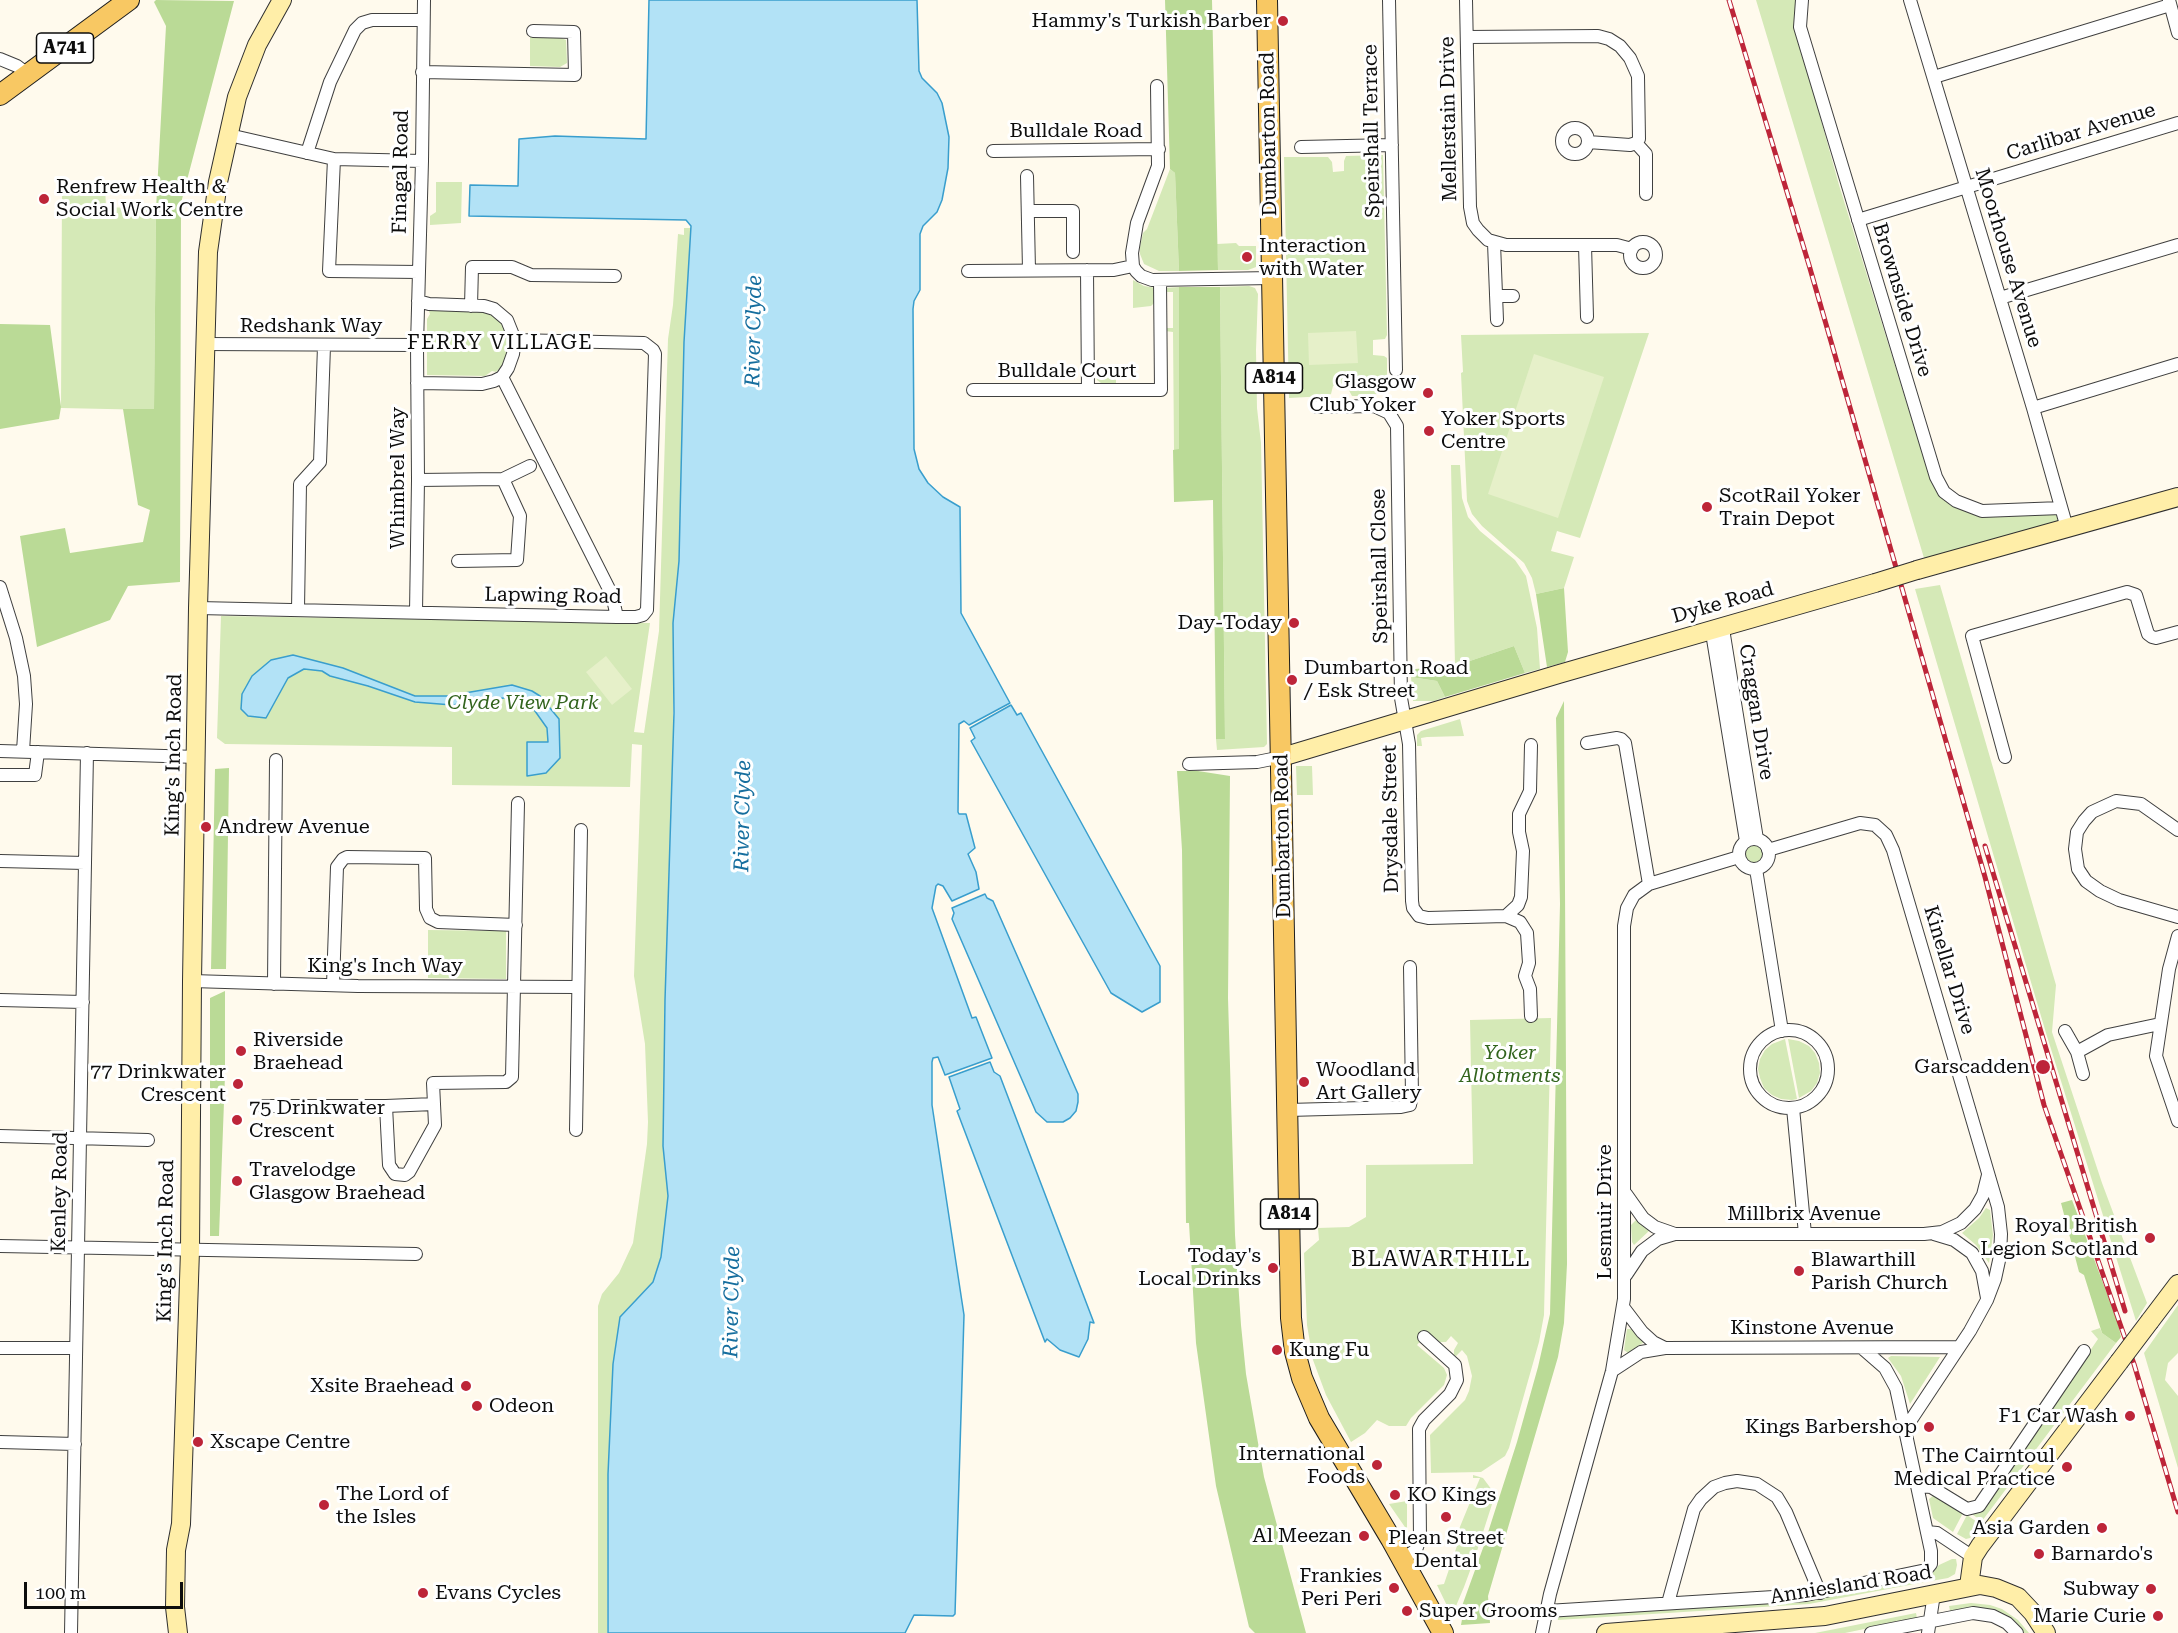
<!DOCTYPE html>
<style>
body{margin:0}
#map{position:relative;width:2178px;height:1633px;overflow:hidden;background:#fffaed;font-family:"Roboto Serif",serif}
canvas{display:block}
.scale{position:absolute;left:24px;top:1582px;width:159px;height:27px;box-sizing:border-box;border:3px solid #0d0d0d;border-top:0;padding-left:8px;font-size:18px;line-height:21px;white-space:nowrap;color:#0d0d0d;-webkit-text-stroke:4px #fff;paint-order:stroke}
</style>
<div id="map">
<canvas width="2178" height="1633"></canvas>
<div class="scale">100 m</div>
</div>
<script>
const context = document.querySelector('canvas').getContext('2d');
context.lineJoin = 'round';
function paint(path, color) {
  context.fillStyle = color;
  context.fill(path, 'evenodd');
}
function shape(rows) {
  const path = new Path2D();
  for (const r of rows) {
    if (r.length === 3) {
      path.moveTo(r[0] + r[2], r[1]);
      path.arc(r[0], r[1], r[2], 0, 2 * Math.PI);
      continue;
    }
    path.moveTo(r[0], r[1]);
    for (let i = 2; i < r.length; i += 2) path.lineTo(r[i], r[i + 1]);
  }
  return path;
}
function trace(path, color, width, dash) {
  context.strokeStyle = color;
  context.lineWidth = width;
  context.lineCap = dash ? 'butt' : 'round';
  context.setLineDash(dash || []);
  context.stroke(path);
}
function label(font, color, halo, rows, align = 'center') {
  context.font = font + ' "Roboto Serif",serif';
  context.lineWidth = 6;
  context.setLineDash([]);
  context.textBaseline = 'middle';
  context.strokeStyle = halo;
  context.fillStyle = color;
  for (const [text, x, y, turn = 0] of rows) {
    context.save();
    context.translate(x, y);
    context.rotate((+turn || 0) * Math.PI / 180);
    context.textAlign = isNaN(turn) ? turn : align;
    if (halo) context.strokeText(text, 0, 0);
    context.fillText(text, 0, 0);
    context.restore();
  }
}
const green = shape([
 [1756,0,1796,0,1795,26,1839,185,1928,472,1940,493,1950,505,1977,516,2057,512,2061,523,1924,558],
 [530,36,559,37,566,40,567,63,560,67,530,66],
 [1383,155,1387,335,1385,339,1373,340,1373,355,1384,356,1387,358,1387,386,1382,392,1371,396,1352,396,1346,385,1333,386,1331,394,1326,396,1289,398,1284,157,1328,157,1332,162,1333,172,1344,171,1344,161,1346,156],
 [1170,169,1175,173,1179,271,1159,271,1144,264,1140,254,1140,247,1143,233,1147,229],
 [436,182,462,182,461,223,430,225,430,216,436,212],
 [62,185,105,187,106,207,156,209,154,410,61,408],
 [684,228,691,228,684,342,679,561,673,623,673,746,665,1000,663,1146,668,1196,661,1257,653,1282,620,1317,613,1364,608,1474,607,1633,598,1633,598,1306,602,1294,619,1273,633,1243,647,1144,648,1122,645,1044,634,976,642,745,632,744,630,787,452,785,452,747,225,744,217,738,221,616,650,623,634,732,644,733,659,631,668,339,673,305,678,234,684,235],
 [1236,243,1239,246,1256,246,1256,267,1248,270,1218,270,1217,244],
 [1133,280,1144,286,1156,288,1154,303,1151,306,1133,308],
 [1249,286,1255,288,1258,294,1256,350,1257,408,1261,443,1267,744,1264,747,1217,750,1216,739,1225,738,1220,287],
 [1179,287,1179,450,1174,450,1173,332,1165,331,1165,328,1173,328,1173,292,1165,292,1165,288],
 [435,310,477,311,492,314,501,322,505,328,509,341,506,360,501,367,496,372,492,371,485,376,427,375,427,319,430,314,429,311],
 [1649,333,1580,538,1557,531,1551,551,1574,557,1564,588,1536,594,1532,578,1524,563,1482,526,1472,514,1467,501,1461,373,1463,372,1461,335],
 [1108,365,1116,365,1116,383,1101,383,1097,380,1096,373,1108,373],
 [1451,465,1460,465,1462,498,1468,517,1480,531,1515,560,1526,576,1537,628,1540,669,1525,673,1514,646,1455,666],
 [1940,585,2056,985,2052,1032,2102,1183,2147,1303,2136,1321,2046,1033,1915,589],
 [1411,677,1437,681,1445,697,1434,701,1413,701],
 [1460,719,1464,736,1427,737,1421,738,1422,746,1417,746,1417,735,1421,731],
 [1296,766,1312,766,1313,795,1297,795],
 [1754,853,10],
 [428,930,506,931,506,979,428,978],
 [1551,1018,1544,1315,1539,1342,1509,1448,1505,1456,1481,1472,1431,1473,1430,1435,1465,1400,1469,1391,1472,1376,1467,1356,1462,1350,1456,1356,1454,1355,1454,1350,1458,1343,1451,1336,1446,1342,1440,1342,1428,1333,1417,1345,1444,1368,1447,1375,1444,1385,1411,1418,1406,1426,1389,1426,1377,1420,1365,1433,1351,1442,1326,1395,1313,1360,1307,1325,1304,1253,1319,1240,1318,1228,1349,1227,1366,1217,1366,1165,1473,1164,1470,1020],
 [1785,1039,1797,1099,1792,1100,1781,1099,1772,1095,1764,1088,1760,1078,1758,1069,1760,1059,1765,1050,1772,1044],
 [1788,1039,1799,1041,1809,1046,1815,1053,1819,1063,1820,1073,1817,1083,1811,1091,1799,1098],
 [1986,1208,1990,1210,1993,1235,1989,1263,1976,1245,1962,1233,1979,1218],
 [1636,1220,1649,1231,1634,1245,1632,1242,1631,1225],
 [2178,1305,2178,1353,2168,1363,2165,1380,2178,1396,2178,1468,2144,1353],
 [2100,1328,2102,1333,2116,1343,1982,1521,1970,1513,1994,1493,2098,1339,2091,1331],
 [1627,1329,1633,1329,1644,1342,1628,1353,1624,1350],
 [1891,1356,1940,1357,1910,1404,1901,1376,1888,1358],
 [1473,1475,1483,1478,1492,1490,1494,1498,1477,1551,1472,1549,1469,1558,1474,1560,1464,1587,1456,1606,1450,1612,1437,1585,1444,1584,1459,1540,1457,1534,1480,1478,1473,1478],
 [1934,1495,1963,1513,1953,1532,1933,1518,1929,1499],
 [1407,1501,1407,1530,1389,1504],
 [1967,1515,1980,1524,1970,1538,1966,1539,1957,1534],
 [1952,1559,1956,1559,1957,1565,1955,1574,1948,1578,1931,1581,1930,1576,1939,1565],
 [1924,1576,1925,1582,1809,1604,1558,1620,1557,1615,1808,1599],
 [1971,1603,1990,1605,2002,1609,2018,1620,2029,1633,2023,1633,2015,1624,1967,1608,1950,1611,1949,1606],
 [1916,1613,1917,1618,1845,1633,1815,1633]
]);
const forest = shape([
 [156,0,234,1,181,203,180,582,128,586,110,620,37,647,20,536,65,528,70,553,143,542,150,510,138,505,123,409,154,409,156,209,166,26,154,2],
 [1165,0,1212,0,1218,270,1179,271,1175,173,1170,169],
 [1179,287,1220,287,1225,739,1216,739,1213,500,1174,502,1173,450,1179,449],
 [0,324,50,325,61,407,59,419,0,429],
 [1564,588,1568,652,1565,662,1547,667,1536,594],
 [1514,646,1525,673,1445,697,1437,681,1411,677,1411,673,1415,669,1455,666],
 [1564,701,1567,1264,1564,1323,1558,1357,1488,1596,1490,1623,1461,1625,1464,1608,1462,1606,1483,1548,1517,1442,1538,1367,1550,1314,1560,904,1556,718],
 [229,768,226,969,211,969,215,769],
 [1177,771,1198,771,1230,776,1228,998,1235,1235,1241,1325,1246,1374,1264,1477,1306,1633,1255,1633,1249,1627,1216,1486,1196,1343,1189,1223,1186,1223,1182,850],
 [225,991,225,1075,219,1236,210,1236,210,998],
 [2072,1200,2118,1323,2121,1337,2116,1343,2102,1333,2084,1275,2079,1272,2061,1203]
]);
const pitch = shape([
 [1356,331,1358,363,1309,365,1308,333],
 [1534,354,1604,377,1558,518,1488,494],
 [606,656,632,689,612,705,586,672]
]);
const water = shape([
 [649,0,917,0,919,71,922,78,937,93,942,103,949,137,948,168,942,200,937,212,923,226,920,234,920,290,914,301,913,309,914,449,919,469,928,483,943,497,960,507,961,613,1010,703,969,725,964,721,959,724,958,812,959,814,966,814,975,848,968,854,976,872,979,889,952,901,943,886,938,884,936,886,932,908,972,1018,976,1017,992,1058,945,1075,938,1057,933,1058,932,1062,932,1105,964,1315,955,1614,953,1616,914,1615,905,1633,608,1633,608,1474,613,1364,620,1317,653,1282,661,1257,668,1196,663,1146,665,1000,674,713,673,623,679,561,684,342,691,226,686,220,469,216,470,185,518,186,519,139,555,136,646,139,649,0],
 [293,655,343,668,415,696,447,696,512,685,532,691,540,696,559,719,560,758,546,773,527,776,527,742,548,742,547,728,530,704,511,697,452,705,415,702,368,686,330,676,322,671,304,669,288,678,266,718,248,716,241,709,242,694,252,676,271,660,293,655],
 [1011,705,1017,715,1021,713,1160,966,1160,1002,1142,1012,1111,993,971,741,975,738,970,728,1011,705],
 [985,894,987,898,993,901,1078,1094,1078,1102,1076,1111,1070,1118,1063,1122,1047,1122,1036,1112,952,919,954,913,952,908,985,894],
 [990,1062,994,1072,1000,1076,1094,1323,1090,1322,1088,1339,1079,1357,1060,1350,1047,1339,1045,1342,957,1111,960,1109,949,1077,990,1062]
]);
const street = shape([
 [1389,0,1396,370],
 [1466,0,1470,207,1473,223,1478,230,1488,240,1506,245,1617,245,1632,249],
 [1802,0,1800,27,1936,477,1944,492,1956,501,1982,511,2061,508],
 [1910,0,2033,408,2067,528],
 [2169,0,2178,33],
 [1467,37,1598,36,1609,39,1620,46,1630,58,1638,76,1639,139,1636,143,1630,145,1588,142],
 [0,59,17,66,29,75],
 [422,72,575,75,574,32,533,31],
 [1934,77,2170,5],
 [1157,86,1158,166,1137,223,1132,253,1133,266,1136,271,1141,276,1152,280,1272,278],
 [1575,141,13],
 [229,135,334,159,422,161],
 [1636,143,1646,154,1646,194],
 [1301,147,1392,145],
 [993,151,1159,149],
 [307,153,330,82,355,30,362,23,372,20,423,20],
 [334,159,329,271,419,272],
 [1027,176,1029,270],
 [1028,211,1073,211,1073,252],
 [1858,220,2178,123],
 [1643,255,13],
 [1494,243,1497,320],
 [1585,245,1587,317],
 [1087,270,1088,390],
 [968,271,1114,270,1133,266],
 [1496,296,1513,296],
 [2000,298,2178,245],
 [471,306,472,267,512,267,531,275,615,276],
 [204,344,417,345],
 [502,377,612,595,617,617],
 [417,383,482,384,494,381,502,377,508,368,513,354,515,340,507,320,494,309,484,306,429,304,418,301],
 [973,390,1161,390,1160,280],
 [1317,407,1374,406,1389,413,1397,426,1401,698,1409,744,1412,901,1413,908,1419,916,1428,918,1506,916,1518,905,1521,897,1523,851,1519,832,1519,814,1530,791,1531,745],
 [2033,408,2178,364],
 [503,479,530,466],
 [418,480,503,479,520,516,517,560,458,561],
 [0,587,16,638,24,676,26,704,23,751],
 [198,608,617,617,636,617,643,615,647,610,655,354,653,350,644,343,515,340],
 [298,609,300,484,320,462,324,346],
 [416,612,418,480,417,345,422,161,424,0],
 [1587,743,1617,738,1621,739,1625,743,1649,884],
 [0,751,197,757],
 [2005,757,1972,636,2127,592,2136,595,2148,634,2152,637,2156,638,2178,632],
 [1189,764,1257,762,1282,757],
 [0,775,35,775,38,752],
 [2178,830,2141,804,2116,801,2092,812,2084,821,2077,832,2075,849,2078,869,2086,881,2100,891,2119,900,2178,917],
 [1754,854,15],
 [1746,841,1713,639,1716,629,1724,635,1757,839],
 [1768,850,1860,823,1875,825,1886,835,1893,850,1998,1207,2001,1234,2000,1256,1995,1279,1987,1300,1970,1331,1905,1429],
 [0,861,85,863],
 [1756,869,1782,1031],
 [1506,916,1520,922,1527,933,1529,963,1525,976,1530,989,1531,1016],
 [2178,936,2169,969,2156,1056,2178,1121],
 [192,981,358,986,578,987],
 [274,984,276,760],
 [333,985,337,867,343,859,347,857,425,858,426,909,430,918,438,922,516,925],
 [0,1000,83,1002],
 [1789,1069,39],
 [2065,1031,2077,1052,2083,1074],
 [2077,1052,2108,1035,2160,1024],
 [434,1104,386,1106,389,1165,395,1174,405,1175,409,1172,435,1125,433,1083,506,1082,512,1077,518,803],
 [260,1106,386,1106],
 [1793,1108,1805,1234],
 [1288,1110,1401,1107,1410,1105,1412,1095,1410,967],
 [576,1130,581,830],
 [0,1136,148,1140],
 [1626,1194,1643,1218,1655,1227,1675,1234],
 [1934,1234,1954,1240,1972,1253,1982,1271,1987,1298],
 [0,1246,416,1254],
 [1626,1275,1642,1251,1658,1239,1675,1234,1924,1234,1942,1232,1961,1223,1975,1209,1983,1195,1988,1175],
 [1623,1307,1642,1332,1653,1342,1665,1348,1959,1347],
 [0,1348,76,1348],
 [1612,1371,1641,1352,1665,1348],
 [0,1442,75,1444],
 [1918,1486,1931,1487,1967,1509,1979,1506,2084,1351],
 [1927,1532,1937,1533,1973,1557],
 [1402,1559,1416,1550,1420,1538,1419,1429,1424,1420,1450,1394,1457,1380,1455,1365,1424,1337],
 [1668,1603,1694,1509,1701,1499,1714,1487,1725,1483,1737,1481,1757,1484,1777,1497,1786,1512,1820,1593],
 [1547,1611,1806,1595,1926,1570,1931,1564,1931,1551,1896,1388,1885,1368,1862,1348],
 [71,1633,87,753],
 [1542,1633,1550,1594,1612,1371,1624,1299,1624,926,1627,908,1634,895,1649,884,1739,857],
 [1871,1633,1973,1613,1993,1616,2007,1623,2017,1633],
 [1928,1633,1934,1594]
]);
const secondary = shape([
 [1917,570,2178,497],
 [1282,757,1559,674,1875,583],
 [2150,1321,2178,1284],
 [1969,1586,1973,1557,1980,1546,2119,1362],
 [178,1633,175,1607,176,1550,181,1524,190,1250,192,981,198,608,208,252,218,182,237,97,257,45,282,0],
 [1606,1633,1825,1616,1980,1585,1996,1588,2018,1597,2033,1613,2046,1633]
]);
const primary = shape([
 [1267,0,1291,1318,1295,1352,1302,1378,1319,1418,1391,1539,1443,1633],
 [0,95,129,0]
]);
const rail = shape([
 [1729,0,1809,265,1985,877,2044,1105,2134,1364,2178,1512],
 [1985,846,2125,1311]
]);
const secondaryBridge = shape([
 [1875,583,1917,570],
 [2119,1362,2150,1321]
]);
const markers = [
 [1283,21,6,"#bd2539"],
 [44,199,6,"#bd2539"],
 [1247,257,6,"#bd2539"],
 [1428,393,6,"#bd2539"],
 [1429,431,6,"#bd2539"],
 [1707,507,6,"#bd2539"],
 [1294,623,6,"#bd2539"],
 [1292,680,6,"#bd2539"],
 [206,827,6,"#bd2539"],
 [241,1051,6,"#bd2539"],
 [2043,1067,8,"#bd2539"],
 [1304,1082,6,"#bd2539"],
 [238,1084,6,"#bd2539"],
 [237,1120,6,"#bd2539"],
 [237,1181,6,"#bd2539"],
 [2150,1238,6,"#bd2539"],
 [1273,1268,6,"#bd2539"],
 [1799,1271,6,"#bd2539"],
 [1277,1350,6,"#bd2539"],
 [466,1386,6,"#bd2539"],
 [477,1406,6,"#bd2539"],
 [2130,1416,6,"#bd2539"],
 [1929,1427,6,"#bd2539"],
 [198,1442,6,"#bd2539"],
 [1377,1465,6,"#bd2539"],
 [2067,1467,6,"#bd2539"],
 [1395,1495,6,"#bd2539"],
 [324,1505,6,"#bd2539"],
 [1446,1517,6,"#bd2539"],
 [2102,1528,6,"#bd2539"],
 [1364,1536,6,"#bd2539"],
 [2039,1554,6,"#bd2539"],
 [1394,1588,6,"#bd2539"],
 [2151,1589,6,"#bd2539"],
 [423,1593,6,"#bd2539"],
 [1407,1611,6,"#bd2539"],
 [2158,1616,6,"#bd2539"]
];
const shields = [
 [65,48,57],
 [1274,378,57],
 [1289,1214,57]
];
const shieldNames = [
 ["A741",65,48],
 ["A814",1274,378],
 ["A814",1289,1214]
];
const poiNames = [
 ["Hammy's Turkish Barber",1271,21,"right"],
 ["Renfrew Health &",56,187],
 ["Social Work Centre",56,210],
 ["Interaction",1259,246],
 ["with Water",1259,269],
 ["Glasgow",1416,382,"right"],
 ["Club Yoker",1416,405,"right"],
 ["Yoker Sports",1441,419],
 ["Centre",1441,442],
 ["ScotRail Yoker",1719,496],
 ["Train Depot",1719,519],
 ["Day-Today",1282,623,"right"],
 ["Dumbarton Road",1304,668],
 ["/ Esk Street",1304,691],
 ["Andrew Avenue",218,827],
 ["Riverside",253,1040],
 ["Braehead",253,1063],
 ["Garscadden",2030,1067,"right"],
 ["Woodland",1316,1070],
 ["Art Gallery",1316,1093],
 ["77 Drinkwater",226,1072,"right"],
 ["Crescent",226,1095,"right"],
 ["75 Drinkwater",249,1108],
 ["Crescent",249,1131],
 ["Travelodge",249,1170],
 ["Glasgow Braehead",249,1193],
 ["Royal British",2138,1226,"right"],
 ["Legion Scotland",2138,1249,"right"],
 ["Today's",1261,1256,"right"],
 ["Local Drinks",1261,1279,"right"],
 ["Blawarthill",1811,1260],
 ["Parish Church",1811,1283],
 ["Kung Fu",1289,1350],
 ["Xsite Braehead",454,1386,"right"],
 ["Odeon",489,1406],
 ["F1 Car Wash",2118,1416,"right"],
 ["Kings Barbershop",1917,1427,"right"],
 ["Xscape Centre",210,1442],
 ["International",1365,1454,"right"],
 ["Foods",1365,1477,"right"],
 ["The Cairntoul",2055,1456,"right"],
 ["Medical Practice",2055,1479,"right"],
 ["The Lord of",336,1494],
 ["the Isles",336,1517],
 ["KO Kings",1407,1495],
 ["Asia Garden",2090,1528,"right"],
 ["Al Meezan",1352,1536,"right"],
 ["Plean Street",1446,1538,"center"],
 ["Dental",1446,1561,"center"],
 ["Barnardo's",2051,1554],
 ["Frankies",1382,1576,"right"],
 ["Peri Peri",1382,1599,"right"],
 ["Subway",2139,1589,"right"],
 ["Evans Cycles",435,1593],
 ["Super Grooms",1419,1611],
 ["Marie Curie",2146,1616,"right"]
];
const streetNames = [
 ["Mellerstain Drive",1449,119,-91],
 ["Bulldale Road",1076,131],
 ["Speirshall Terrace",1372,131,-91],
 ["Carlibar Avenue",2081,132,-17],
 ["Dumbarton Road",1269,134,-91],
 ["Finagal Road",401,172,-89],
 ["Moorhouse Avenue",2008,258,73],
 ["Brownside Drive",1902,300,73],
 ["Redshank Way",311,326],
 ["Bulldale Court",1067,371],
 ["Whimbrel Way",398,478,-90],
 ["Speirshall Close",1380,566,-91],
 ["Lapwing Road",553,596,1],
 ["Dyke Road",1723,603,-16],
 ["Craggan Drive",1756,712,81],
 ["King's Inch Road",174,755,-89],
 ["Drysdale Street",1391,819,-91],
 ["Dumbarton Road",1283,836,-91],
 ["King's Inch Way",385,966],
 ["Kinellar Drive",1949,970,73],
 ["Kenley Road",60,1192,-89],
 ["Lesmuir Drive",1605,1212,-90],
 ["Millbrix Avenue",1804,1214],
 ["King's Inch Road",166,1241,-89],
 ["Kinstone Avenue",1812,1328],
 ["Anniesland Road",1851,1585,-9]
];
const parkNames = [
 ["Clyde View Park",523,703],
 ["Yoker",1510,1053],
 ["Allotments",1510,1076]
];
const waterNames = [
 ["River Clyde",754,331,-89],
 ["River Clyde",743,816,-89],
 ["River Clyde",732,1302,-89]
];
const neighbourhoodNames = [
 ["FERRY VILLAGE",500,343]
];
const quarterNames = [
 ["BLAWARTHILL",1441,1260]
];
paint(green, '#d5e9b7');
paint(forest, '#bada96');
paint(pitch, '#e6f0c9');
paint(water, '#b2e2f6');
trace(water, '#399ecd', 1.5);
trace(street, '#404040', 14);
trace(secondary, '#2f2f2f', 20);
trace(primary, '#1e1e1e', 22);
trace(street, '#fff', 12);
trace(secondary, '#ffeea8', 18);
trace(primary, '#f8c863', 20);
trace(rail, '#bd2539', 5);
trace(rail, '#fff', 3, [9]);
trace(secondaryBridge, '#2f2f2f', 20, []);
trace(secondaryBridge, '#ffeea8', 18);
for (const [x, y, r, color] of markers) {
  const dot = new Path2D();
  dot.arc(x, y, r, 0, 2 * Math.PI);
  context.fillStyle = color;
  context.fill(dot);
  trace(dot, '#fff', 2);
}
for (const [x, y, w] of shields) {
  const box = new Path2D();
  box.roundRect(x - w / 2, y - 15, w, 30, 4.5);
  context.fillStyle = '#fff';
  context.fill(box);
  trace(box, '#0d0d0d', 1.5);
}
label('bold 18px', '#0d0d0d', null, shieldNames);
label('20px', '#0d0d0d', '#fff', poiNames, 'left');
label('20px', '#0d0d0d', '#fff', streetNames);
label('italic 20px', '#32641d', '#fff', parkNames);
label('italic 21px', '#166e9e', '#fff', waterNames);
context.letterSpacing = '1.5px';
label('21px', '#0d0d0d', '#fff', neighbourhoodNames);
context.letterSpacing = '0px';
context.letterSpacing = '1.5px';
label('22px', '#0d0d0d', '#fff', quarterNames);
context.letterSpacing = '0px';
</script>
